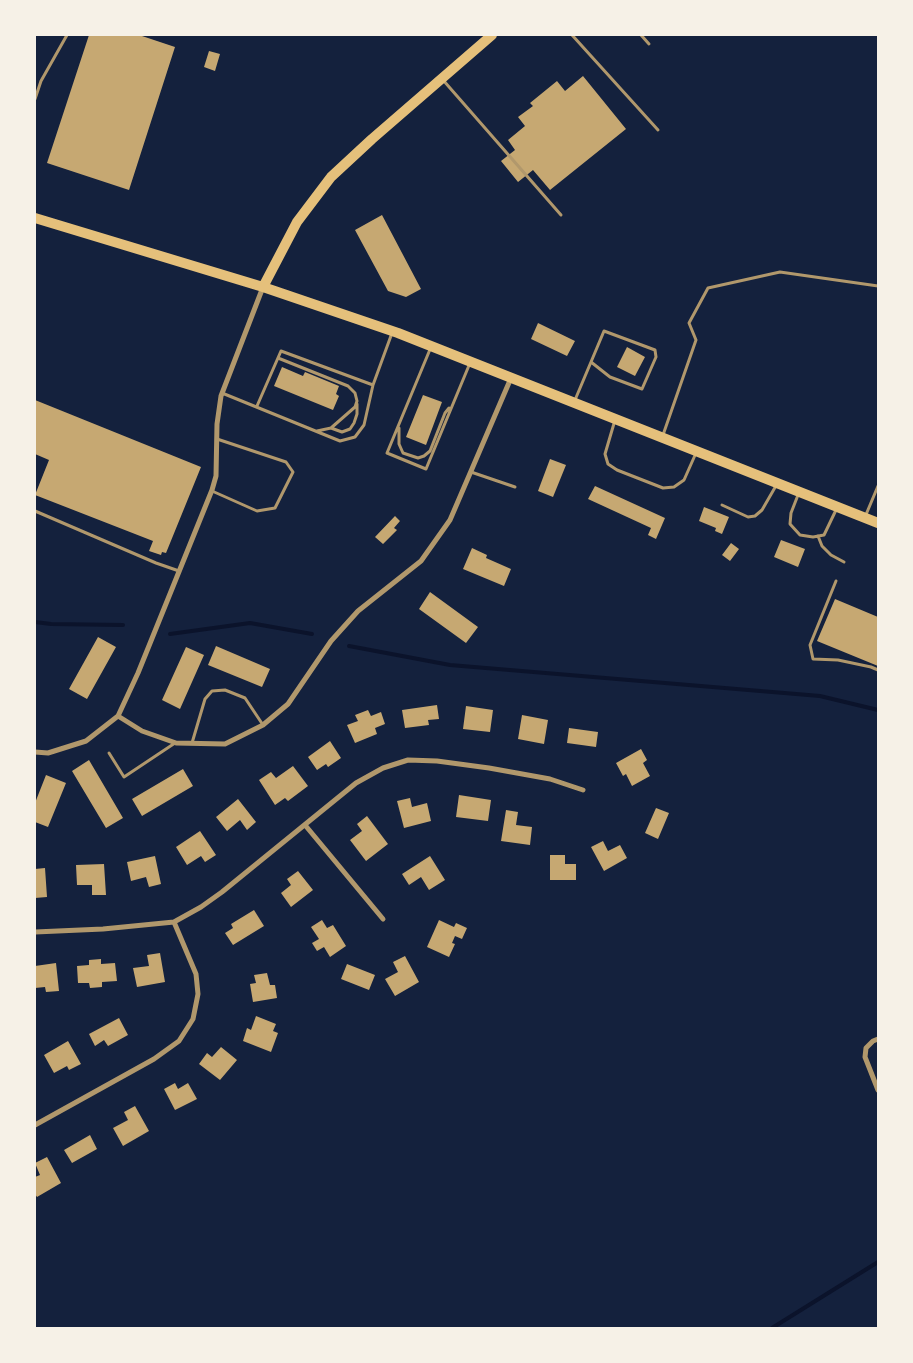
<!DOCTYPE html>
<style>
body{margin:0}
#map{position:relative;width:913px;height:1363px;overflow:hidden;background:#14213d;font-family:"Work Sans",sans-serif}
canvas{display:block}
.frame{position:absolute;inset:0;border:36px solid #f6f1e7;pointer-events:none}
</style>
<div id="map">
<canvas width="913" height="1363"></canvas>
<div class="frame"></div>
</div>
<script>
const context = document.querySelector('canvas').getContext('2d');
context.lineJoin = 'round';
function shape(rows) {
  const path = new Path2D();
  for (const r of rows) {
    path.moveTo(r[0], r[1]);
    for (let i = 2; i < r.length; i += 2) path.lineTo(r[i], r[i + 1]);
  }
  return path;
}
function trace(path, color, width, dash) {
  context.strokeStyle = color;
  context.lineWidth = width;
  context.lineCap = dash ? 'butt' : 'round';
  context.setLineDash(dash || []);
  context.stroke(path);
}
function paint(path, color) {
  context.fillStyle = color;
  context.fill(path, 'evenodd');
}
const stream = shape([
 [35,622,51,624,123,625],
 [170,634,250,623,312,634],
 [349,646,450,665,820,696,878,710],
 [772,1328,878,1262]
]);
const building = shape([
 [89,35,139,35,175,47,129,190,47,163],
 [209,51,220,54,215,71,204,67],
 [583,76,626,129,550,190,533,170,518,182,501,161,515,150,508,140,525,126,518,117,533,106,530,103,557,81,565,91],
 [382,215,421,289,406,297,388,291,355,230],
 [538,323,575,341,567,356,531,339],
 [627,347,645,357,635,376,617,367],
 [282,367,303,376,305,372,339,386,336,394,339,396,333,410,274,386],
 [423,395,442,402,426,445,406,437],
 [35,400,201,467,166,553,162,552,161,555,149,551,153,541,35,495,49,460,35,454],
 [550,459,566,465,553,497,538,491],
 [595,486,665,518,656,539,648,535,651,528,588,499],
 [704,507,729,517,722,534,715,531,716,528,699,521],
 [395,516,400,521,394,528,397,530,383,544,375,537],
 [781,540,805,549,798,567,774,557],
 [731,543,739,549,730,561,722,555],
 [472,548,487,555,486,558,511,569,504,586,463,569],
 [430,592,478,627,466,643,419,609],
 [835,599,878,617,878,666,817,641],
 [98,637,116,647,87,699,69,689],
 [216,646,270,669,262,687,208,665],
 [186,647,204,655,180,709,162,700],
 [437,705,439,719,428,720,429,725,405,728,402,710],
 [466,706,493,710,490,732,463,729],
 [368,710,371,716,381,712,385,724,375,728,377,734,355,743,347,725,358,721,355,715],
 [522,715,548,720,544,744,518,739],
 [569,728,598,732,596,747,567,743],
 [330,741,341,758,328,767,326,764,317,770,308,757],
 [641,749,647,760,643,763,650,776,632,786,626,774,623,776,616,763],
 [89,760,123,818,106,828,72,771],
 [293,766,308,786,288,801,285,798,275,805,259,780,271,772,276,778],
 [183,769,193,786,142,816,132,799],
 [46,775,66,783,48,827,35,822,35,803],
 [459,795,491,800,488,821,456,817],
 [410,798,412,807,427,803,431,821,404,828,397,801],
 [238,799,256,822,247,830,240,820,227,831,216,817],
 [656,808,669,813,658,839,645,833],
 [506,810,518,812,516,825,532,827,530,845,501,841],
 [367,816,388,844,366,861,350,840,362,831,357,824],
 [200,831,216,855,205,862,201,856,187,865,176,847],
 [603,841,608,851,620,845,627,858,604,871,591,847],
 [550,855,565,855,565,864,576,864,576,880,550,880],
 [155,856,161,884,149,887,146,877,131,881,127,862],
 [430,856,445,880,429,890,421,877,409,885,402,874],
 [104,864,106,895,92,895,92,885,77,885,76,865],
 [45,868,47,897,35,898,35,869],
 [298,871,313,890,291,907,281,893,291,885,287,879],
 [254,910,264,926,233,945,225,933,233,928,231,924],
 [322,920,327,928,333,925,346,946,330,957,324,947,317,951,312,943,319,939,311,927],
 [439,920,454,927,456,923,467,928,462,939,455,936,452,943,455,944,449,957,427,947],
 [160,953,165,982,137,987,133,968,149,966,147,955],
 [405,956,419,982,395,996,385,979,398,972,393,962],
 [101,959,101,964,115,963,117,981,102,982,102,987,90,988,89,983,78,983,77,966,89,965,89,960],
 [56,963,59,991,46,992,45,987,35,988,35,966],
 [347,964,375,975,369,990,341,979],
 [267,973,270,985,275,985,277,998,253,1002,250,984,256,983,254,975],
 [256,1016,276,1024,273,1031,278,1033,271,1052,243,1041,247,1028,251,1030],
 [119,1018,128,1035,108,1046,104,1040,95,1046,89,1034],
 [68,1041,81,1064,69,1070,67,1066,54,1073,44,1055],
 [221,1047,237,1060,220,1080,199,1064,207,1053,212,1057],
 [175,1083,178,1089,188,1083,197,1099,175,1110,164,1089],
 [135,1106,149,1131,123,1146,113,1128,128,1120,124,1112],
 [90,1135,97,1149,72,1163,64,1150],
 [47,1157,61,1183,37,1197,35,1194,35,1177,40,1175,35,1163]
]);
const service = shape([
 [572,35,658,130],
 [641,35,649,44],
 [443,80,561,215],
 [35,99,41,81,67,35],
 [431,347,387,453,426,469,470,363],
 [278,358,348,386,355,393,357,401,355,407,331,428,317,431],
 [222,393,340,441,355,437,364,425,373,385,392,333],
 [575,400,591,362,604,331,655,350,656,357,642,389,610,377,591,362],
 [257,406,281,351,373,385],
 [615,420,605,454,608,464,617,470,663,488,674,487,684,480,696,453],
 [331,428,342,432,350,429,354,423,357,414,357,404],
 [399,428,399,444,403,453,418,458,424,456,430,451,445,413,449,408],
 [663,435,696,340,689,323,708,288,780,272,878,286],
 [471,472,515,487],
 [212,491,257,511,275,508,293,472,286,462,217,439],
 [798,495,791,513,790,524,800,535,813,537,824,535,836,510],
 [722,505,748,517,755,516,762,510,777,484],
 [35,511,156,563,179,571],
 [865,517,878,486],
 [818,536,822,546,831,555,844,562],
 [836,581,810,645,813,659,838,660,871,667,878,670],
 [192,743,205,699,212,691,225,690,245,698,263,725],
 [109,753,124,777,175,743]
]);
const minor = shape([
 [118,716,142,731,176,743,225,744,263,725,288,704,331,641,358,611,421,561,450,520,511,378],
 [35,752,48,753,86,741,118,716,138,673,212,490,216,476,217,424,221,396,263,287],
 [305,825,383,919],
 [35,932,103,929,174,922,201,907,222,892,356,783,383,768,408,760,437,761,489,768,550,779,583,790],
 [878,1039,873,1041,866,1048,865,1057,878,1090],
 [35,1125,154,1059,179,1041,193,1019,198,994,196,974,174,922]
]);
const primary = shape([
 [35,218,263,287,398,333,878,523],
 [263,287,297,222,331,177,372,139,492,35]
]);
trace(stream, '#0b132b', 4);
paint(building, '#c6a872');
trace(service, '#b1986c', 3);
trace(minor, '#b1986c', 5);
trace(primary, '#e5c07b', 10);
</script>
